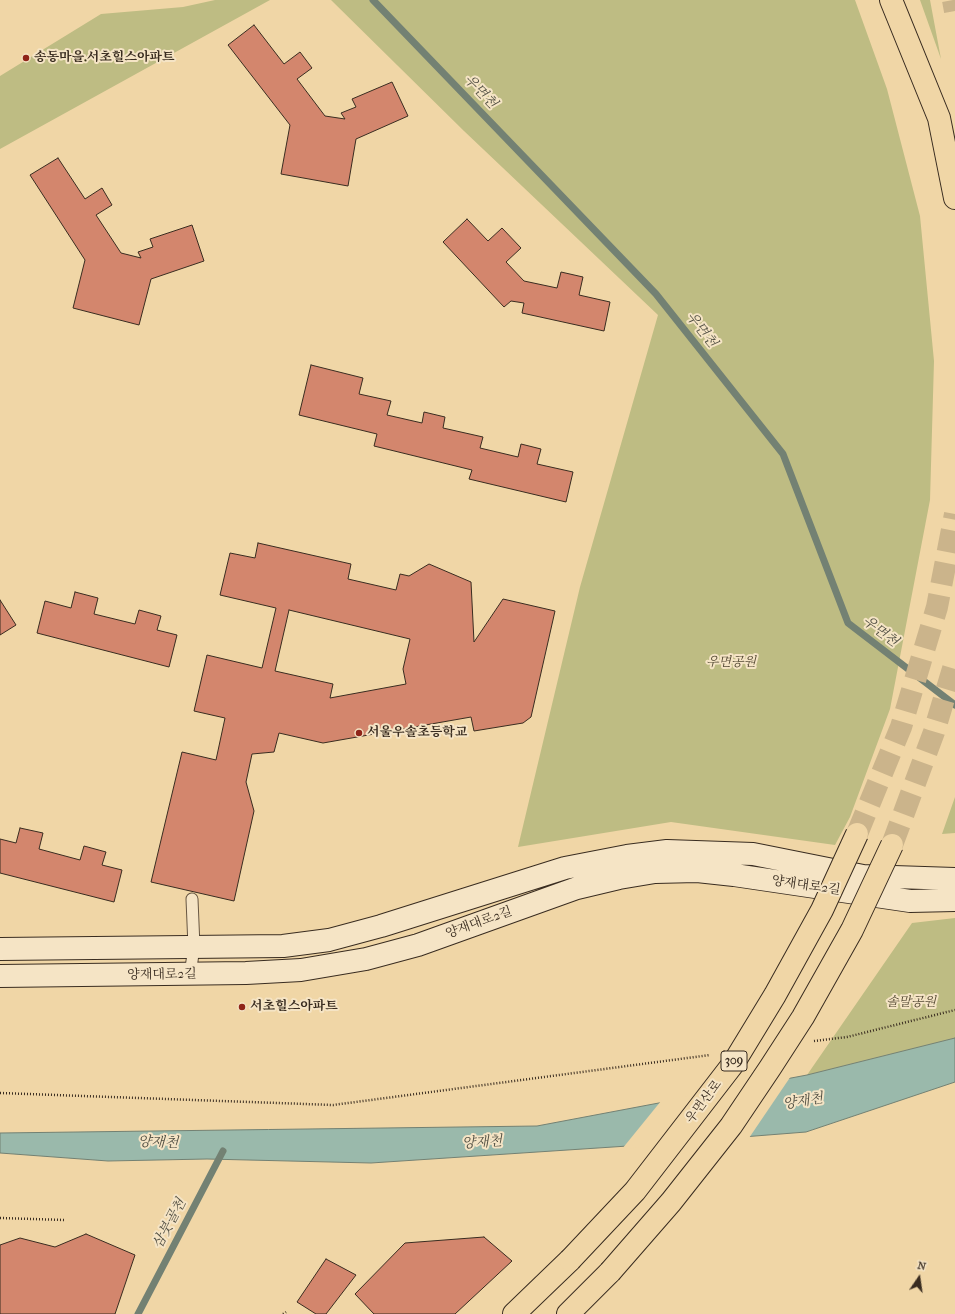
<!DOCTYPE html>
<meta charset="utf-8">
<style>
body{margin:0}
#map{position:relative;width:955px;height:1314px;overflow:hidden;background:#f0d6a6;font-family:"IM FELL French Canon",serif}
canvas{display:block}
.north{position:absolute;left:899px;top:1258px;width:40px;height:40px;-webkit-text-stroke:3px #f5e4c5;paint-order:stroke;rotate:13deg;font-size:11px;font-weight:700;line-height:16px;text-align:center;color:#392c20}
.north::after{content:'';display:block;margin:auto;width:14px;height:18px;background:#392c20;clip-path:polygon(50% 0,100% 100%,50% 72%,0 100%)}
</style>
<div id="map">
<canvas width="955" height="1314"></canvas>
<div class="north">N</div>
</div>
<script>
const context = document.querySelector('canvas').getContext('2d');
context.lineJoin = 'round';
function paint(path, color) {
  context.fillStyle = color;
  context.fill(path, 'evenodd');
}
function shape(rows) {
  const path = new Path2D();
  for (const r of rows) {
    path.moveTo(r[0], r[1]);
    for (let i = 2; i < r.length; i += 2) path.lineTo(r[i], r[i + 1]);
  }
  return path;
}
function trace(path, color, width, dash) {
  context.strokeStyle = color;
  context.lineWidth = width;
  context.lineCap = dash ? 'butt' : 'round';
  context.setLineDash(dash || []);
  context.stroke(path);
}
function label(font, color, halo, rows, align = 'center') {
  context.font = font + ' "IM FELL French Canon","Noto Serif KR",serif';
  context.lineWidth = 4;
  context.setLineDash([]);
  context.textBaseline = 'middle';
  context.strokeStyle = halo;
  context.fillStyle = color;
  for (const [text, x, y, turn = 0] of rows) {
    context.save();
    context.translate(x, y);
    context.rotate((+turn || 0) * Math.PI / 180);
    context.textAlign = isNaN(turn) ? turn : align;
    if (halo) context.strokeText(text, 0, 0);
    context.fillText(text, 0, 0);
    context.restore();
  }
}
const green = shape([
 [215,0,270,0,0,149,0,76,101,14,183,7],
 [331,0,855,0,887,89,920,216,934,361,930,500,890,709,850,817,835,845,671,822,518,847,580,587,658,315,464,131],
 [920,0,930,0,941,59],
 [955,797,955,833,942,834],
 [955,918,955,1038,807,1075,912,923]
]);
const water = shape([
 [955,1038,955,1082,806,1132,628,1146,371,1163,207,1159,108,1161,0,1153,0,1133,537,1126,807,1075,955,1038]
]);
const pier = shape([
 [791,1076,749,1138,622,1149,661,1101]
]);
const stream = shape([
 [373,0,656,294,783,454,848,623,955,705],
 [138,1314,223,1151]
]);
const building = shape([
 [254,25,284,64,300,52,312,68,297,79,325,116,345,119,341,113,356,107,352,99,392,82,408,116,356,139,348,186,281,174,290,125,228,45,254,25],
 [58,158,85,199,102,188,112,205,96,215,121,253,141,258,138,252,153,247,150,239,192,225,204,261,151,279,139,325,73,308,85,260,30,175,58,158],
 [467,219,488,241,502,228,521,248,506,262,524,281,557,288,561,272,583,277,579,295,610,302,604,331,522,313,524,303,511,301,504,307,443,242,467,219],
 [311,365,363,378,359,394,391,401,387,415,422,423,424,412,445,417,443,428,483,437,480,448,518,457,521,444,541,449,537,464,573,472,566,502,469,479,472,470,374,446,377,434,299,415,311,365],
 [258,543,351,564,348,579,396,590,400,574,409,576,429,564,471,582,474,642,503,599,555,611,531,717,523,723,474,731,471,717,323,743,279,733,274,752,252,754,246,782,254,811,234,901,151,882,182,752,216,760,225,718,194,711,207,655,262,668,276,608,220,595,230,553,255,558,258,543],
 [289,610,410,639,403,669,406,684,330,698,333,684,275,671,289,610],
 [75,592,98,598,94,614,135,624,139,610,161,616,157,630,177,635,169,667,37,633,45,601,71,608,75,592],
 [0,600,16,625,0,635,0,600],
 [20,828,43,833,39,849,80,860,84,846,106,852,102,865,122,870,114,902,0,873,0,839,16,843,20,828],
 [86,1234,135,1255,115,1314,0,1314,0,1245,20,1238,55,1247,86,1234],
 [484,1237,512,1261,455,1314,374,1314,355,1294,405,1243,484,1237],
 [326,1259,356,1275,326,1314,316,1314,297,1302,326,1259]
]);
const highwayTunnel = shape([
 [953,0,955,11],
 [857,834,901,727,937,607,955,514],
 [892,845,934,732,955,662]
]);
const path = shape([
 [814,1041,847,1037,955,1010],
 [0,1093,333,1105,710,1055],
 [0,1218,65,1220],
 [283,1314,286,1312]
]);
const lane = shape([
 [190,975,194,947,192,899]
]);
const secondary = shape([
 [0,949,283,946,329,940,381,926,565,868,627,856,667,851,753,854,863,876,955,879],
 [0,976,246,973,301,970,366,959,418,945,577,888,619,878,655,872,697,871,734,875,910,901,955,900]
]);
const highway = shape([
 [891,0,939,118,955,198],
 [514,1314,570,1260],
 [568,1314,610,1272]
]);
const highwayBridge = shape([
 [570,1260,635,1191,733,1064,775,995,822,910,857,834],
 [610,1272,671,1202,731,1126,770,1068,803,1017,852,930,892,845]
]);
const markers = [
 [26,58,4,"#8f2418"],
 [359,733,4,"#8f2418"],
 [242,1007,4,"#8f2418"]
];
const shields = [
 [734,1061,26]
];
const shieldNames = [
 ["309",734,1061]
];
const poiNames = [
 ["송동마을.서초힐스아파트",34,58],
 ["서울우솔초등학교",367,733],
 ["서초힐스아파트",250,1007]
];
const parkNames = [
 ["우면공원",731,663],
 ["솔말공원",911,1003]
];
const streetNames = [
 ["양재대로2길",806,886,8],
 ["양재대로2길",479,923,-20],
 ["양재대로2길",162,975,-1],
 ["우면산로",704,1102,-53]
];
const waterNames = [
 ["우면천",480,92,46],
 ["우면천",701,330,52],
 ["우면천",880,632,37],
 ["양재천",803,1102,-9],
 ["양재천",158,1143,2],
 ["양재천",482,1143,-4],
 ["삼붓골천",170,1224,-62]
];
paint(green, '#bebc83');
paint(water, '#9ab9ab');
trace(water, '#738173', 1);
paint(pier, '#f0d6a6');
trace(stream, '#738173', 7);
paint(building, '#d3866d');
trace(building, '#392c20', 1);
trace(highwayTunnel, '#cbb48b', 22, [22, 11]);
trace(lane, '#675642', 13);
trace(secondary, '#392c20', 24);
trace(highway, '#392c20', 24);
trace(path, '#392c20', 2.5, [1, 2]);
trace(lane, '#f5e4c5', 11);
trace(secondary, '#f5e4c5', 22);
trace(highway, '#f0d6a6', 22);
trace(highwayBridge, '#392c20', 24, []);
trace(highwayBridge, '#f0d6a6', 22);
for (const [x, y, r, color] of markers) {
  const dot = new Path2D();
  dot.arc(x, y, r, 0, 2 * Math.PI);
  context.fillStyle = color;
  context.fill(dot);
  trace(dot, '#f5e4c5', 1.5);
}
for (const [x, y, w] of shields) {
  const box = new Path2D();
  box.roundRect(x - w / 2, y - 10, w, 20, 3);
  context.fillStyle = '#f5e4c5';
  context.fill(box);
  trace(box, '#392c20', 1);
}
label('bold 12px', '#392c20', null, shieldNames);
label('bold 13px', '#392c20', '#f5e4c5', poiNames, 'left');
label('italic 13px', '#544934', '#f5e4c5', parkNames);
label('13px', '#392c20', '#f5e4c5', streetNames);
label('italic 14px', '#514f43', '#f5e4c5', waterNames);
</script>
